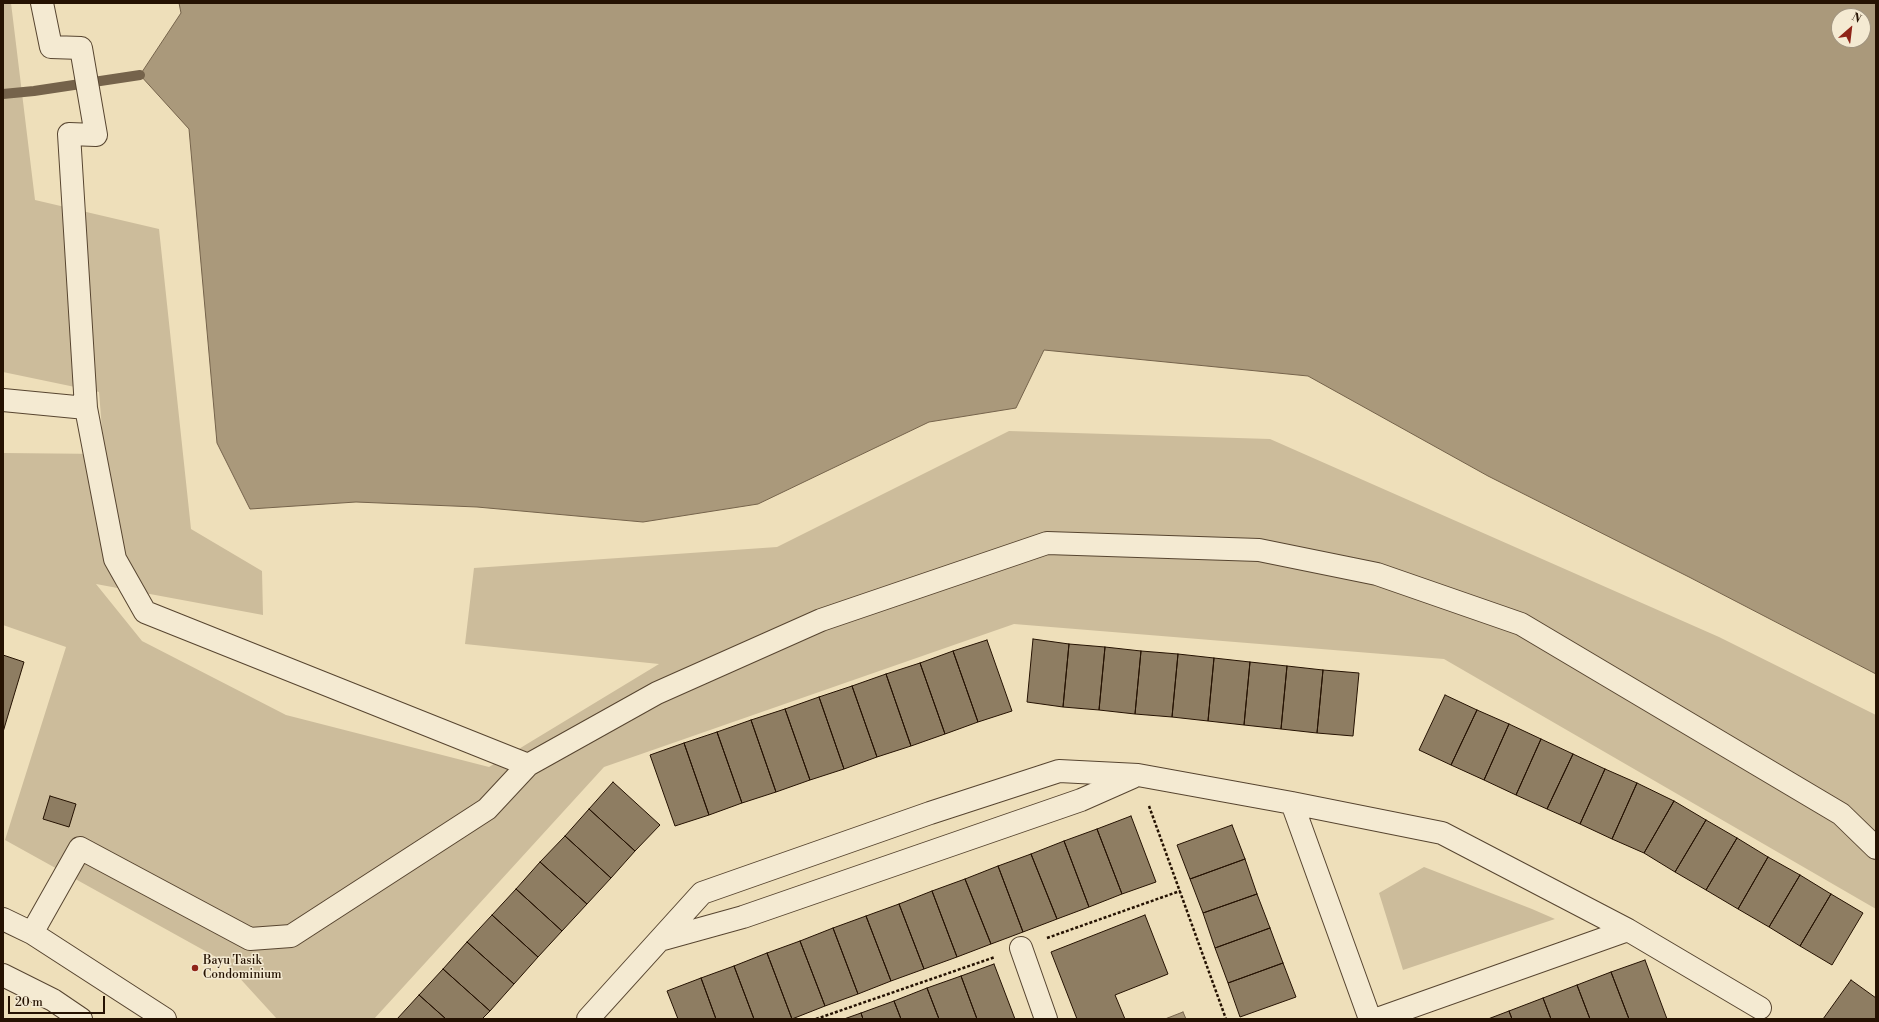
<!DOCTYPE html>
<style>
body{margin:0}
#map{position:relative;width:1879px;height:1022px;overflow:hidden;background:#eedfba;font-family:"Libre Bodoni",serif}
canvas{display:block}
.frame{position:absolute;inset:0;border:4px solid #251202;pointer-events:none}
.north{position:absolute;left:1831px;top:8px;width:40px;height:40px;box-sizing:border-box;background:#f4ead2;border:1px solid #a1947f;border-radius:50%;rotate:28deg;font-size:11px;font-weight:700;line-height:16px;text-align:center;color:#251202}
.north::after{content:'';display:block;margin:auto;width:14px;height:18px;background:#8f2418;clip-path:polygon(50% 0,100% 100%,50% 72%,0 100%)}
.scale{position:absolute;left:8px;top:996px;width:97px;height:18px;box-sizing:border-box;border:2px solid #251202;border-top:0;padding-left:5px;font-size:12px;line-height:14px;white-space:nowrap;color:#251202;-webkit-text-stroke:3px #f4ead2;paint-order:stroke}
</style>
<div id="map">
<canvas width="1879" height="1022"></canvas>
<div class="frame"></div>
<div class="north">N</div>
<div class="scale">20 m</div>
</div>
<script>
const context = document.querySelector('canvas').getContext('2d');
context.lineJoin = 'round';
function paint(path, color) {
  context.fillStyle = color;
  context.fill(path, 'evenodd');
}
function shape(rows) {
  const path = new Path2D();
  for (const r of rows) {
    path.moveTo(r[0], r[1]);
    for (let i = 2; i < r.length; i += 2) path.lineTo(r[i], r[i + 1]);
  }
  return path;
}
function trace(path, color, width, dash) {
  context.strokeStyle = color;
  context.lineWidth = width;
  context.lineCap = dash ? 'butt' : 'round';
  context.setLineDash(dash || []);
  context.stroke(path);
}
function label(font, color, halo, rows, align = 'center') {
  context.font = font + ' "Libre Bodoni",serif';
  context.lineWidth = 3;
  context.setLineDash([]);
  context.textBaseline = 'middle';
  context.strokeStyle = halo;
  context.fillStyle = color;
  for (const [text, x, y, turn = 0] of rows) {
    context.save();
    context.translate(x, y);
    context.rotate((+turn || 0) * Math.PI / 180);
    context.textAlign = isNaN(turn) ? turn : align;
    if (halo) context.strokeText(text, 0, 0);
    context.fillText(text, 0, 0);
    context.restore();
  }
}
const green = shape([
 [3,3,11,3,35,200,159,229,191,529,262,571,263,615,96,584,142,641,286,715,489,767,659,664,465,644,474,568,777,547,1009,431,1270,439,1719,637,1876,715,1876,909,1444,659,1014,624,604,767,374,1019,277,1019,225,962,5,840,66,647,3,625,3,453,104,454,99,392,3,372],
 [1424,867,1532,909,1555,919,1403,970,1379,893]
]);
const water = shape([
 [179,3,1876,3,1876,674,1689,577,1488,476,1308,376,1044,350,1016,408,929,422,758,504,643,522,477,507,356,502,250,509,217,443,189,129,140,75,181,13,179,3],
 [1839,16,1863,16,1863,40,1839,40,1839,16],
 [1183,1012,1186,1019,1165,1019,1183,1012]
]);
const stream = shape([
 [3,94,34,91,140,75]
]);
const building = shape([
 [1033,639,1069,644,1063,707,1027,702,1033,639],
 [987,640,1012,711,978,722,953,651,987,640],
 [1069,644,1105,647,1099,710,1063,707,1069,644],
 [1105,647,1141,651,1135,714,1099,710,1105,647],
 [953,651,978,722,945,734,920,663,953,651],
 [1141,651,1178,654,1172,717,1135,714,1141,651],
 [1178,654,1214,658,1208,721,1172,717,1178,654],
 [3,655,24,662,3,732,3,655],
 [1214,658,1250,662,1244,725,1208,721,1214,658],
 [1250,662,1287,666,1281,729,1244,725,1250,662],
 [920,663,945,734,911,746,886,674,920,663],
 [1287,666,1323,670,1317,733,1281,729,1287,666],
 [1323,670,1359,673,1353,736,1317,733,1323,670],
 [886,674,911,746,877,757,852,686,886,674],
 [852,686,877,757,844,769,819,697,852,686],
 [1445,695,1477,710,1451,765,1419,750,1445,695],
 [819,697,844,769,810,780,785,709,819,697],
 [785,709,810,780,776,792,751,720,785,709],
 [1477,710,1509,724,1484,780,1451,765,1477,710],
 [751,720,776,792,742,803,717,732,751,720],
 [1509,724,1541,739,1516,795,1484,780,1509,724],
 [717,732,742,803,709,815,684,743,717,732],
 [1541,739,1573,754,1547,809,1516,795,1541,739],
 [684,743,709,815,675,826,650,755,684,743],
 [1573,754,1605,769,1580,824,1547,809,1573,754],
 [1605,769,1637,783,1612,839,1580,824,1605,769],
 [613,782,660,825,635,851,589,809,613,782],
 [1637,783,1674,801,1644,853,1612,839,1637,783],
 [50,796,76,804,69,827,43,819,50,796],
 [1674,801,1706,820,1675,872,1644,853,1674,801],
 [589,809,635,851,611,878,565,836,589,809],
 [1131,816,1156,882,1122,894,1097,829,1131,816],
 [1706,820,1737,838,1706,890,1675,872,1706,820],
 [1232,825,1245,859,1190,879,1177,845,1232,825],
 [1097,829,1122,894,1089,907,1064,841,1097,829],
 [565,836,611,878,587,904,540,862,565,836],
 [1737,838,1768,857,1738,909,1706,890,1737,838],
 [1064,841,1089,907,1057,919,1031,854,1064,841],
 [1031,854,1057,919,1023,932,998,866,1031,854],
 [1768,857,1800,875,1769,927,1738,909,1768,857],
 [1245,859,1257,894,1203,913,1190,879,1245,859],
 [540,862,587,904,562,931,516,889,540,862],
 [998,866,1023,932,991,944,965,879,998,866],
 [1800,875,1831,894,1800,946,1769,927,1800,875],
 [965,879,991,944,957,957,932,891,965,879],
 [516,889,562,931,538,957,492,915,516,889],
 [932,891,957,957,924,969,899,904,932,891],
 [1257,894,1270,928,1215,948,1203,913,1257,894],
 [1831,894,1863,913,1832,965,1800,946,1831,894],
 [899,904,924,969,891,981,866,916,899,904],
 [492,915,538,957,514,984,467,942,492,915],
 [1145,915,1168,974,1115,995,1125,1019,1077,1019,1051,952,1145,915],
 [866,916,891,981,858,994,833,928,866,916],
 [833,928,858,994,825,1006,800,941,833,928],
 [1270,928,1283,963,1228,983,1215,948,1270,928],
 [800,941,825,1006,792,1019,767,953,800,941],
 [467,942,514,984,490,1011,443,969,467,942],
 [767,953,792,1019,754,1019,734,966,767,953],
 [1645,960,1667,1019,1629,1019,1611,972,1645,960],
 [1283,963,1296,997,1240,1017,1228,983,1283,963],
 [994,964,1015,1019,977,1019,961,976,994,964],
 [734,966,754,1019,716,1019,701,978,734,966],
 [443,969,490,1011,482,1019,446,1019,419,995,443,969],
 [1611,972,1629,1019,1590,1019,1577,985,1611,972],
 [961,976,977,1019,939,1019,927,988,961,976],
 [701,978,716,1019,678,1019,667,991,701,978],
 [1851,980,1876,998,1876,1019,1823,1019,1851,980],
 [1577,985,1590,1019,1551,1019,1543,998,1577,985],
 [927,988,939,1019,901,1019,894,1001,927,988],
 [419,995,446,1019,397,1019,419,995],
 [1543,998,1551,1019,1512,1019,1509,1011,1543,998],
 [894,1001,901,1019,863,1019,861,1013,894,1001],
 [1509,1011,1512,1019,1488,1019,1509,1011],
 [861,1013,863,1019,844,1019,861,1013]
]);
const path = shape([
 [1149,806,1226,1019],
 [1047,938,1180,891],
 [816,1019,995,957]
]);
const minor = shape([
 [42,3,51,47,81,48,96,135,69,134,86,408,115,559,145,612,528,765,657,693,821,620,1047,543,1259,550,1377,574,1521,624,1841,814,1876,848],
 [3,400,86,408],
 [1292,803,1370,1019],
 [3,919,32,933,165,1019],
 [32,933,80,848,250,939,291,936,487,809,528,765],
 [660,940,743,917,1081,800,1133,777],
 [1021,948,1046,1019],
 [3,975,53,1000,81,1019],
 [588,1019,702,893,930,813,1059,771,1138,775,1292,803,1442,833,1628,930,1760,1008],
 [1377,1019,1628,930]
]);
const markers = [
 [195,968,4,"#8f2418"]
];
const poiNames = [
 ["Bayu Tasik",203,961],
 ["Condominium",203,975]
];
paint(green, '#ccbc9b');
paint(water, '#aa997b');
trace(water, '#75634b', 1);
trace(stream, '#75634b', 10);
paint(building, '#8e7d62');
trace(building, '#251202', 1);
trace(minor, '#574530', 24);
trace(path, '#251202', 2.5, [3, 2]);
trace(minor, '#f4ead2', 22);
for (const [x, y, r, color] of markers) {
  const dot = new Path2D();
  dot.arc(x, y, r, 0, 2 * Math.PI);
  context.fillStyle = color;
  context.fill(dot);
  trace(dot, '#f4ead2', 1.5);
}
label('12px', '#251202', '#f4ead2', poiNames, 'left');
</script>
